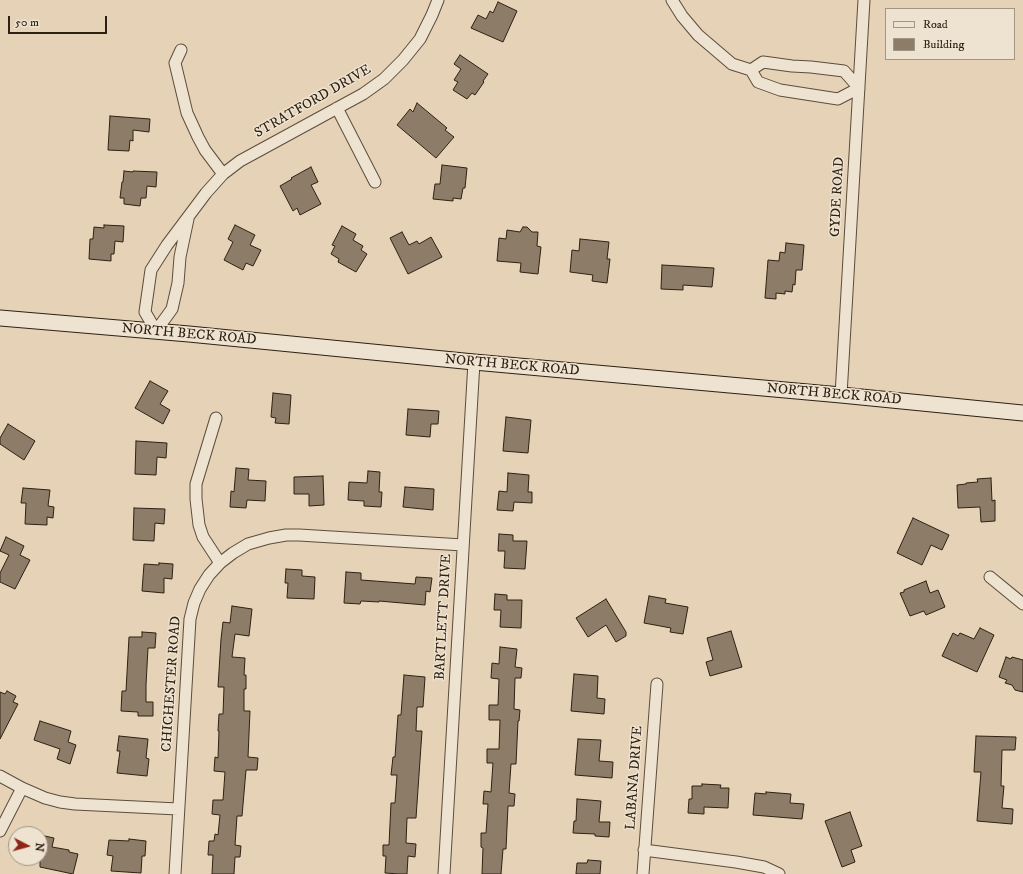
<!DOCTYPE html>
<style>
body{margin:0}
#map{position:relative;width:1023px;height:874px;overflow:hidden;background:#e5d2b7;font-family:"IM FELL DW Pica",serif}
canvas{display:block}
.legend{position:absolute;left:885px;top:8px;width:130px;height:52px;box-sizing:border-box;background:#eee2d0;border:1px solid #a19584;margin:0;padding:5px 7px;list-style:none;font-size:12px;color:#2e2113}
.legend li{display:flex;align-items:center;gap:8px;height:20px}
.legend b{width:20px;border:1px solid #a19584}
.north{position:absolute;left:8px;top:826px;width:40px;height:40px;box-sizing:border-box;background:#eee2d0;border:1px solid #a19584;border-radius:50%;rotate:96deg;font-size:11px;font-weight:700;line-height:16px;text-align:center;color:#2e2113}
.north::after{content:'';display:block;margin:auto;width:14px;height:18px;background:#8f2418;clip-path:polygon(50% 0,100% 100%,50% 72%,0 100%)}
.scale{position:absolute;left:8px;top:16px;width:99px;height:18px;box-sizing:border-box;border:2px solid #2e2113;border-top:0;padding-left:5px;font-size:12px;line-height:14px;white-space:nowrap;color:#2e2113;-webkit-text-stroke:3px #eee2d0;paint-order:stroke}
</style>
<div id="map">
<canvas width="1023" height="874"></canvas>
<ul class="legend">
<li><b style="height:5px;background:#eee2d0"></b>Road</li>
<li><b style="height:11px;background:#8d7d68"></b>Building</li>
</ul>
<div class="north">N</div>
<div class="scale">50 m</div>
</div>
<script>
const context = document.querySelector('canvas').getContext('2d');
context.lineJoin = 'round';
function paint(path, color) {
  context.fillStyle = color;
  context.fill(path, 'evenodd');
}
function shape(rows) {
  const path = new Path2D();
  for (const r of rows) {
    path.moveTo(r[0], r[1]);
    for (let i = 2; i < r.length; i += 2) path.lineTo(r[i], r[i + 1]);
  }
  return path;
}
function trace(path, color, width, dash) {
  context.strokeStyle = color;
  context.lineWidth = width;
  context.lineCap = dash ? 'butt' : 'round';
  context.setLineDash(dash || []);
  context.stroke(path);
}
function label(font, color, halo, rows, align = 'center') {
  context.font = font + ' "IM FELL DW Pica",serif';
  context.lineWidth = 3;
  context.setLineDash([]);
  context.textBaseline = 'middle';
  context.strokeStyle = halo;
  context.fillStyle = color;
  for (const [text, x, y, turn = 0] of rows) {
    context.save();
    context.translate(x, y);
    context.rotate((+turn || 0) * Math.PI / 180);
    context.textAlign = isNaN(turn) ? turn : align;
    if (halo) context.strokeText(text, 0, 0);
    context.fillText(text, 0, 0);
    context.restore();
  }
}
const building = shape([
 [498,2,517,11,503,42,471,28,478,15,486,19,490,11,493,13,498,2],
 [460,55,488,74,483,81,484,82,475,95,472,93,467,99,453,90,458,82,454,80,461,69,454,64,460,55],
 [417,103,447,128,445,130,454,137,436,158,397,125,410,109,413,112,417,103],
 [110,116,150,119,149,132,133,130,133,141,130,140,129,151,108,150,110,116],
 [442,165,467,168,465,188,463,188,461,199,453,198,453,201,433,199,435,184,440,184,442,165],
 [311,167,318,182,311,185,321,204,300,215,297,208,293,211,280,186,292,179,291,178,311,167],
 [124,171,133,172,133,171,157,172,156,187,147,186,146,198,141,198,140,206,124,204,124,198,120,198,122,182,123,182,124,171],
 [104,225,124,226,123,242,115,241,114,254,111,254,111,261,89,259,90,239,93,239,94,227,104,228,104,225],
 [235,225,255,235,250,245,261,250,253,266,246,263,243,270,224,260,233,242,228,239,235,225],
 [342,226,356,234,353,240,363,246,361,250,367,254,356,272,338,262,339,259,331,254,335,246,332,245,342,226],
 [523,227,527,227,532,232,538,232,537,246,541,247,538,274,520,272,521,263,497,261,499,238,506,239,507,230,520,232,523,227],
 [402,232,409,245,417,241,419,244,431,237,442,257,408,274,390,238,402,232],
 [580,239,609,242,607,259,610,259,607,283,592,281,593,275,570,272,572,250,579,251,580,239],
 [786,243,804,245,802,270,796,270,795,285,793,284,792,292,785,291,785,294,776,293,776,299,765,298,768,260,779,261,780,252,785,253,786,243],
 [662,265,714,268,712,287,683,285,683,290,661,289,662,265],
 [150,381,168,391,160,404,170,410,163,424,135,408,150,381],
 [273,393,291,395,289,424,275,423,276,418,271,417,273,393],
 [408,409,439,411,438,424,431,424,430,437,406,435,408,409],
 [506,417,531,420,528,453,503,451,506,417],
 [8,424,35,441,24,460,0,444,0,438,8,424],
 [136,441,167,443,166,458,157,457,156,475,135,474,136,441],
 [236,468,249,469,248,480,266,481,265,501,247,500,246,508,230,507,231,491,234,492,236,468],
 [368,471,380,472,379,492,382,492,381,507,364,506,364,501,348,500,349,482,367,483,368,471],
 [508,473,529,475,528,492,532,492,532,503,514,502,513,511,497,510,499,491,507,492,508,473],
 [323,476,324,505,309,506,309,494,294,494,294,477,323,476],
 [991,478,992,501,995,500,995,521,981,522,980,507,958,508,957,485,966,484,966,483,978,482,977,479,991,478],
 [405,487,434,489,433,510,403,507,405,487],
 [23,488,50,490,48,506,54,507,53,518,47,517,47,525,25,524,26,503,21,503,23,488],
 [134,508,165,509,164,524,155,523,154,541,133,540,134,508],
 [913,518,949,535,942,550,931,545,922,565,897,553,913,518],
 [499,534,513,535,513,541,527,541,525,569,504,568,505,551,498,551,499,534],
 [6,537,24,546,20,555,30,560,15,589,0,582,0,573,9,555,0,551,6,537],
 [159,563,173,564,172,579,164,578,164,593,142,591,144,564,159,565,159,563],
 [286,569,302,570,302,576,315,577,314,599,287,598,288,583,285,583,286,569],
 [346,572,361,573,361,580,415,584,416,577,432,578,430,592,426,591,425,605,379,601,379,602,361,601,360,604,344,603,346,572],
 [926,581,930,593,938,590,945,607,926,615,924,611,910,616,900,593,904,592,904,590,926,581],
 [495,594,507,595,507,600,522,600,521,628,500,627,501,610,494,610,495,594],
 [649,596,666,599,665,603,688,607,683,634,670,632,671,628,644,623,649,596],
 [606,599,626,632,626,636,616,642,606,625,588,637,576,618,606,599],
 [232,606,252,609,249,636,235,634,232,657,245,658,244,675,246,675,246,689,244,689,244,711,250,711,248,757,258,758,257,770,246,770,242,816,237,816,235,845,241,846,240,857,235,857,234,874,212,874,213,855,208,855,209,841,214,841,215,834,218,835,220,815,212,814,213,800,223,800,225,772,214,771,215,757,218,758,219,731,218,731,219,714,223,714,224,687,218,687,221,639,223,622,230,623,232,606],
 [980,628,994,635,977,672,942,656,953,633,958,636,960,633,974,639,980,628],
 [731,631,742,667,710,676,706,662,713,660,707,638,731,631],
 [142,632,156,633,155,648,148,648,146,685,146,702,153,702,153,716,138,716,138,712,121,711,122,691,126,691,129,637,142,637,142,632],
 [500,647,517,649,515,667,522,668,521,678,515,678,514,709,520,710,519,721,518,721,516,764,511,764,509,793,515,794,514,806,508,806,506,849,503,849,501,874,482,874,483,848,481,847,481,833,486,833,488,804,483,804,484,791,491,792,493,763,487,763,487,749,499,749,500,720,489,720,489,705,498,705,499,679,491,678,492,663,499,664,500,647],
 [1006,657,1011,659,1012,657,1023,660,1023,692,1015,690,1012,685,1005,683,1007,680,999,677,1006,657],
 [574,674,598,676,597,698,605,699,604,714,571,711,574,674],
 [404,675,425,677,423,707,417,707,416,731,422,731,416,818,407,818,406,843,416,844,415,857,408,856,407,874,399,874,385,873,386,856,383,856,383,845,389,845,391,803,395,803,397,775,391,775,393,757,395,757,398,715,401,715,404,675],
 [7,691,16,696,13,702,18,704,0,739,0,692,5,694,7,691],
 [40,721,71,731,68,742,76,745,70,764,57,759,60,749,34,740,40,721],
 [119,736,148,739,146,758,149,759,147,776,117,773,120,751,117,751,119,736],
 [976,736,1016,737,1015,750,1002,750,1001,786,1004,786,1002,808,1013,809,1012,824,977,821,981,772,974,772,976,736],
 [578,739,601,740,599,761,613,762,612,778,575,775,578,739],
 [702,784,721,785,720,788,729,788,728,808,704,807,704,814,688,813,689,799,692,799,692,786,702,786,702,784],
 [766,792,791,794,790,803,804,804,802,819,753,815,755,793,766,794,766,792],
 [577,799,601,801,599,822,610,822,609,837,595,836,595,834,573,833,574,821,576,821,577,799],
 [850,812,862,846,851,850,855,862,842,867,825,821,850,812],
 [40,835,54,838,52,847,69,850,69,852,78,854,73,874,40,867,40,835],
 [129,839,146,841,145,856,142,856,141,873,111,871,113,856,107,855,109,840,129,841,129,839],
 [588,860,601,861,600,874,576,874,577,863,587,863,588,860]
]);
const minor = shape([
 [672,0,682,16,698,35,732,64,751,70,758,82,780,90,838,99,859,88,844,71,811,67,792,66,763,62,751,70],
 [181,50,175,63,187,113,198,137,205,150,223,174],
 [337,108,375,182],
 [188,219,180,257,178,283,172,309,156,331,145,312,151,270,167,245,206,193,223,174,240,161,363,94,384,79,403,60,420,39,432,15,438,0],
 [841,395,864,0],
 [216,418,196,484,196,499,199,525,203,537,220,563],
 [990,577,1023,604],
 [0,776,22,788,45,798,60,802,75,804,178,809],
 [0,831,22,788],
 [644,850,736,862,764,867,779,874],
 [175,874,190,619,194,603,200,589,209,575,220,563,233,553,248,544,269,538,286,535,299,535,463,545],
 [444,874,474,362],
 [643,874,657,684]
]);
const secondary = shape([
 [0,318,189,334,474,362,841,395,1023,413]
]);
const streetNames = [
 ["STRATFORD DRIVE",313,102,-30],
 ["GYDE ROAD",838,197,-87],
 ["NORTH BECK ROAD",189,335,5],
 ["NORTH BECK ROAD",512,366,5],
 ["NORTH BECK ROAD",834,395,5],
 ["BARTLETT DRIVE",444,617,-87],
 ["CHICHESTER ROAD",172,684,-86],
 ["LABANA DRIVE",635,778,-86]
];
paint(building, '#8d7d68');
trace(building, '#2e2113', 1);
trace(minor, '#5c4d3c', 13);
trace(secondary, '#2e2113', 17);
trace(minor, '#eee2d0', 11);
trace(secondary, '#eee2d0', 15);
label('14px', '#2e2113', '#eee2d0', streetNames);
</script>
